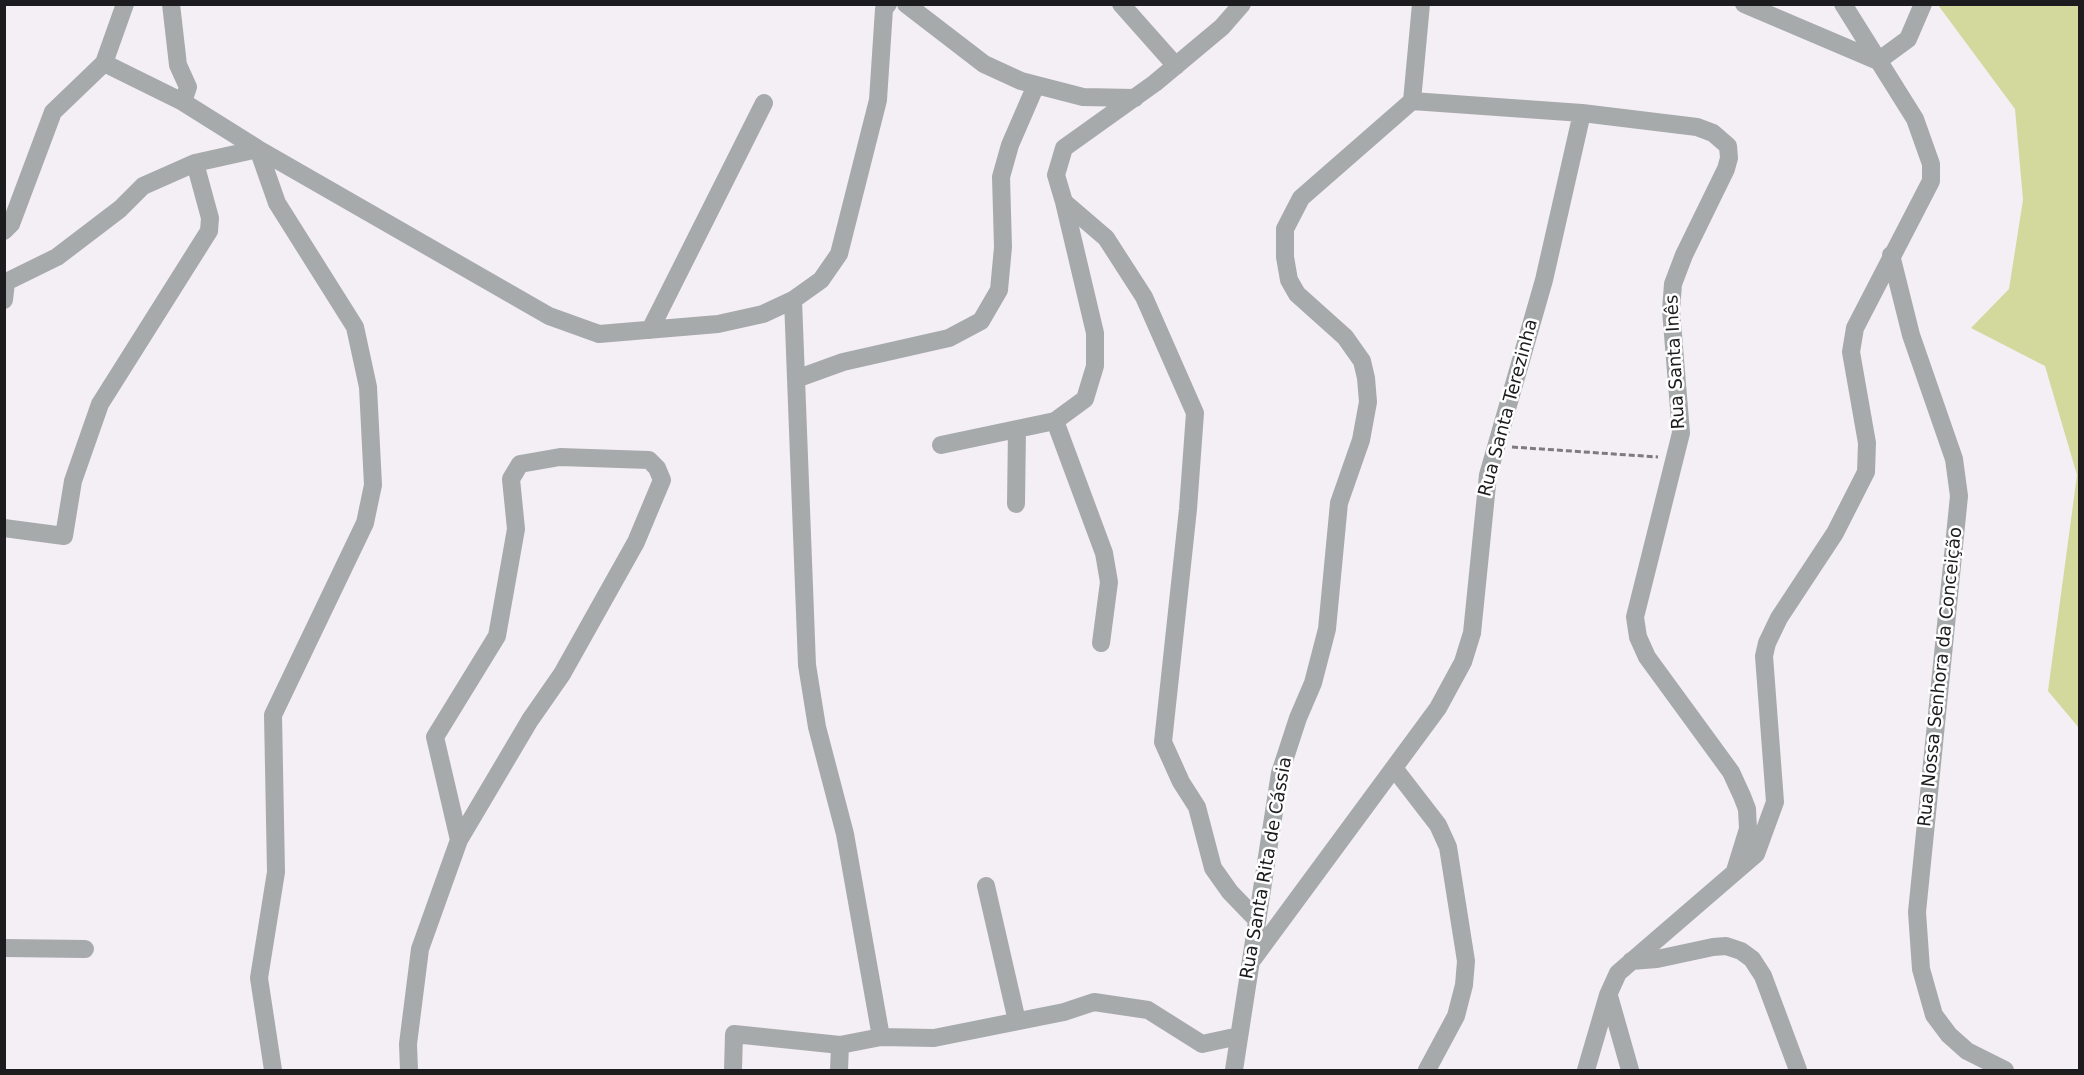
<!DOCTYPE html>
<meta charset="utf-8">
<style>
body{margin:0}
#map{position:relative;width:2084px;height:1075px;overflow:hidden;background:#f4eff5;font-family:"DejaVu Sans",sans-serif}
canvas{display:block}
.frame{position:absolute;inset:0;border:6px solid #1c1b1d;pointer-events:none}
</style>
<div id="map">
<canvas width="2084" height="1075"></canvas>
<div class="frame"></div>
</div>
<script>
const context = document.querySelector('canvas').getContext('2d');
context.lineJoin = 'round';
function paint(path, color) {
  context.fillStyle = color;
  context.fill(path, 'evenodd');
}
function shape(rows) {
  const path = new Path2D();
  for (const r of rows) {
    path.moveTo(r[0], r[1]);
    for (let i = 2; i < r.length; i += 2) path.lineTo(r[i], r[i + 1]);
  }
  return path;
}
function trace(path, color, width, dash) {
  context.strokeStyle = color;
  context.lineWidth = width;
  context.lineCap = dash ? 'butt' : 'round';
  context.setLineDash(dash || []);
  context.stroke(path);
}
function label(font, color, halo, rows, align = 'center') {
  context.font = font + ' "DejaVu Sans",sans-serif';
  context.lineWidth = 5;
  context.setLineDash([]);
  context.textBaseline = 'middle';
  context.strokeStyle = halo;
  context.fillStyle = color;
  for (const [text, x, y, turn = 0] of rows) {
    context.save();
    context.translate(x, y);
    context.rotate((+turn || 0) * Math.PI / 180);
    context.textAlign = isNaN(turn) ? turn : align;
    if (halo) context.strokeText(text, 0, 0);
    context.fillText(text, 0, 0);
    context.restore();
  }
}
const green = shape([
 [1938,5,2079,5,2079,728,2048,691,2077,475,2045,366,1971,328,2009,289,2023,200,2015,109]
]);
const path = shape([
 [1512,447,1658,457]
]);
const street = shape([
 [171,4,178,65,188,87,183,102],
 [906,4,984,64,1021,81,1083,97,1135,98],
 [1121,4,1176,66],
 [1242,4,1222,27,1155,83,1064,148,1056,175,1064,202,1106,238,1144,297,1195,413,1188,509,1163,742,1181,782,1197,807,1213,868,1230,892,1257,920],
 [1744,4,1878,61,1908,39,1923,4],
 [104,63,183,102,258,149,549,316,599,334,718,324,763,314,793,300,821,280,839,254,878,100,884,9,888,4],
 [1412,101,1582,113,1697,127,1713,133,1728,146,1729,158,1726,169,1684,255,1673,284,1671,310,1681,433,1635,617,1638,637,1647,657,1731,772,1742,796,1747,809,1748,829,1735,871],
 [4,231,11,224,53,112,104,63,125,4],
 [1891,255,1911,335,1954,459,1959,496,1917,912,1921,969,1934,1015,1949,1035,1967,1051,2005,1070],
 [4,283,57,257,120,209,143,186,195,163,258,149,277,203,355,327,368,387,373,485,365,523,273,715,276,872,259,978,273,1070],
 [4,300,6,282],
 [650,330,764,103],
 [796,379,843,362,949,338,981,321,999,290,1003,247,1001,177,1010,145,1036,85],
 [1055,421,1104,553,1109,582,1101,643],
 [941,445,1055,421,1085,399,1095,366,1095,333,1064,202],
 [1016,504,1017,429],
 [4,528,64,536,73,481,100,404,209,231,210,218,195,163],
 [1394,768,1438,825,1448,847,1466,961,1464,985,1456,1016,1427,1070],
 [986,886,1017,1021],
 [4,948,85,949],
 [1253,959,1438,708,1463,662,1472,633,1488,475,1544,280,1582,113],
 [1631,961,1657,959,1713,947,1726,946,1741,951,1752,959,1763,976,1798,1070],
 [1609,996,1630,1070],
 [881,1037,934,1038,1064,1012,1094,1002,1148,1010,1202,1044,1239,1036],
 [409,1070,408,1044,420,949,459,840,435,737,497,636,516,529,511,479,520,464,560,457,649,460,657,468,662,480,636,542,562,674,530,720,459,840],
 [733,1070,734,1034,840,1045,881,1037,845,834,817,727,807,665,793,300],
 [839,1070,840,1045],
 [1234,1070,1280,773,1298,718,1313,683,1327,629,1339,503,1361,440,1368,402,1366,378,1362,361,1345,337,1297,294,1289,280,1285,257,1285,229,1301,198,1412,101,1421,4],
 [1586,1070,1608,995,1618,973,1756,854,1775,802,1764,656,1767,643,1779,618,1835,533,1866,472,1867,443,1851,352,1855,328,1931,181,1931,164,1915,119,1843,4]
]);
const streetNames = [
 ["Rua Santa Inês",1676,362,-93],
 ["Rua Santa Terezinha",1509,408,-75],
 ["Rua Nossa Senhora da Conceição",1941,677,-84],
 ["Rua Santa Rita de Cássia",1267,868,-80]
];
paint(green, '#d3d89d');
trace(path, '#7e7b7f', 3, [6, 3]);
trace(street, '#a7aaab', 18);
label('18px', '#1c1b1d', '#fff', streetNames);
</script>
